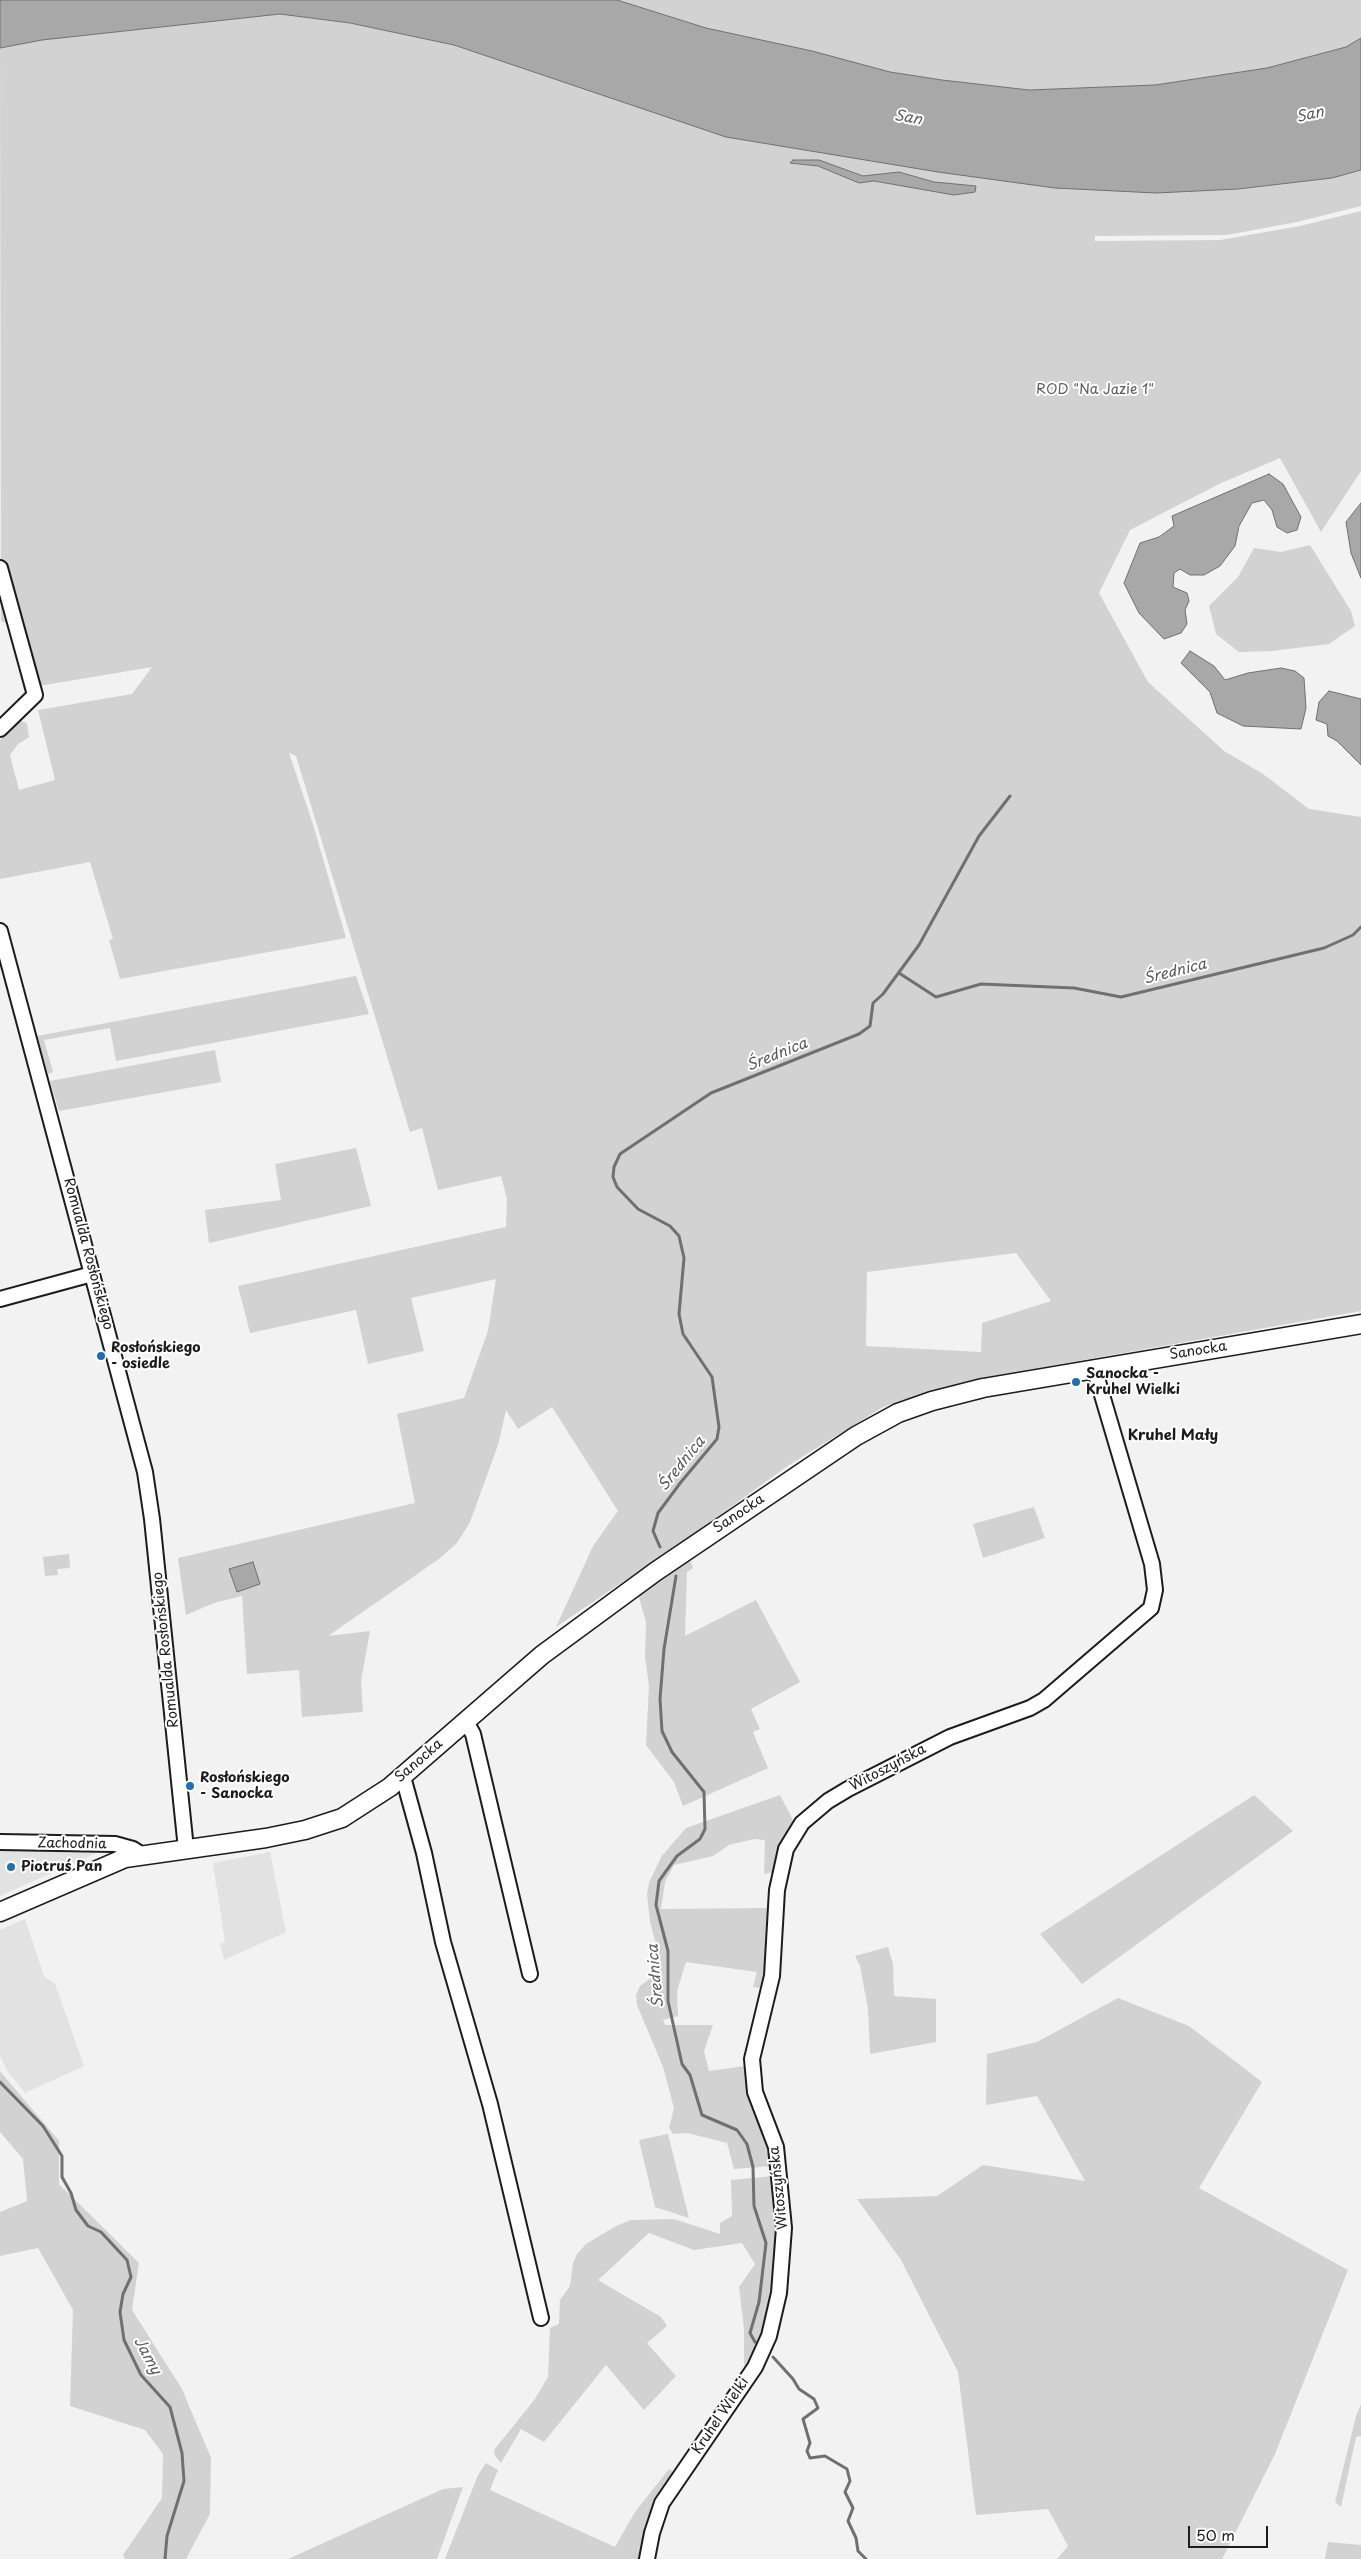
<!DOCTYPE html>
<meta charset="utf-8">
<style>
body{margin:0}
#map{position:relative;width:1361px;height:2559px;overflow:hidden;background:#f2f2f2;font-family:"Playpen Sans",sans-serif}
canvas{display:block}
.scale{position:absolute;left:1188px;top:2526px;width:80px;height:22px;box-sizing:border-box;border:2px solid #1c1c1c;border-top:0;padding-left:6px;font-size:15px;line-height:18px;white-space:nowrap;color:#1c1c1c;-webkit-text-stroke:4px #fff;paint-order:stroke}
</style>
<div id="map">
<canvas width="1361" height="2559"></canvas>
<div class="scale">50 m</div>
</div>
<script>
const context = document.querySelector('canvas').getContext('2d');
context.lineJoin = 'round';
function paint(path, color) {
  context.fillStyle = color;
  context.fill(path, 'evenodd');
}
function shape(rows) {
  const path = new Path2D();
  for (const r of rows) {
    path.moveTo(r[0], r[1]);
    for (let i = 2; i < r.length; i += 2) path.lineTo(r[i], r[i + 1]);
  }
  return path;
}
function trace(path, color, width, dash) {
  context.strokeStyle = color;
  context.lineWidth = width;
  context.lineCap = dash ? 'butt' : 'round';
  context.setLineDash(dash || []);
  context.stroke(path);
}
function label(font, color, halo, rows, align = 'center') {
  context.font = font + ' "Playpen Sans",sans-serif';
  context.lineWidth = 4;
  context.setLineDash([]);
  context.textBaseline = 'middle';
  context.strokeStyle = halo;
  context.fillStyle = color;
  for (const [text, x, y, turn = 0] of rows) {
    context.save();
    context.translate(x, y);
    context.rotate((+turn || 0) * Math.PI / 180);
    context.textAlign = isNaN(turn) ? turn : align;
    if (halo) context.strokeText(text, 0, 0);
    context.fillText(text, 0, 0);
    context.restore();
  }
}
const built = shape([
 [0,1845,101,1851,0,1896],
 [270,1852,286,1932,224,1960,220,1944,225,1942,213,1863],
 [25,1919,44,1976,55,1984,84,2066,25,2093,8,2072,0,2056,0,1930]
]);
const green = shape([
 [617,0,1361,0,1361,38,1346,47,1267,68,1155,85,1029,90,942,80,890,72,706,28],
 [280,14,350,23,454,45,635,105,1238,189,1332,178,1361,170,1361,206,1297,222,1227,235,1095,236,1095,241,1220,240,1300,226,1361,211,1361,471,1321,532,1280,458,1219,484,1130,530,1099,593,1148,682,1224,751,1263,774,1309,809,1361,817,1361,1311,981,1378,883,1407,789,1465,692,1535,556,1627,593,1546,618,1511,552,1407,518,1429,506,1410,498,1445,470,1522,457,1543,439,1559,328,1636,370,1631,361,1681,363,1712,302,1717,299,1670,247,1674,242,1596,214,1603,186,1615,178,1558,415,1503,397,1414,464,1398,488,1331,496,1279,411,1298,424,1351,368,1364,356,1310,250,1333,238,1286,506,1227,507,1199,501,1176,438,1190,422,1128,410,1132,296,756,289,753,312,821,346,938,120,979,109,940,113,939,90,862,0,879,0,740,19,721,27,723,29,737,18,744,10,755,19,790,55,780,38,710,132,694,152,667,33,687,10,625,1,621,0,48,42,40],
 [824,162,863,176,899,172,934,182,975,186,954,195,874,181,859,183,818,166,791,163],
 [1016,1253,1051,1301,982,1323,981,1352,866,1346,867,1272],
 [1310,545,1351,611,1355,626,1329,644,1272,651,1239,652,1216,634,1209,606,1238,577,1254,548,1281,552],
 [356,976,369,1014,116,1061,110,1028,44,1040,53,1072,48,1074,37,1036],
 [215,1050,221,1082,59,1111,50,1081],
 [356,1148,371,1206,209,1243,205,1210,281,1200,275,1164],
 [1034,1507,1045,1538,983,1558,973,1524],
 [69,1554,70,1568,57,1569,58,1575,45,1576,43,1557],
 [684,1561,691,1562,693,1568,687,1572,685,1636,756,1600,800,1682,751,1709,760,1729,753,1732,768,1768,683,1806,674,1782,646,1745,649,1686,645,1657,646,1622,638,1594],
 [780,1795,795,1824,779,1851,773,1872,764,1874,765,1840,754,1839,729,1845,713,1856,674,1865,665,1882,661,1909,767,1908,769,1971,764,1989,753,1987,757,1972,686,1962,677,1991,678,2016,663,2020,665,2025,713,2025,704,2051,709,2071,745,2066,748,2090,770,2143,773,2166,734,2169,727,2143,687,2133,673,2134,669,2128,674,2108,663,2067,637,2005,636,1995,640,1986,656,1974,661,1963,650,1922,647,1894,649,1883,661,1857,686,1828],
 [1254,1795,1293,1831,1082,1984,1040,1934],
 [888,1947,893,1964,894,1996,936,1999,936,2042,870,2054,868,2009,860,1966,855,1956],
 [1118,1998,1189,2026,1262,2082,1199,2188,1348,2270,1275,2454,1222,2559,1057,2559,1068,2546,1048,2509,976,2515,958,2372,901,2260,857,2199,937,2196,983,2165,1085,2181,1037,2096,986,2105,987,2054,1037,2042],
 [0,2071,59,2141,59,2184,139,2263,132,2310,182,2389,211,2458,210,2514,186,2559,125,2559,123,2555,162,2498,163,2454,145,2430,70,2406,73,2310,38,2248,0,2256,0,2212,27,2201,23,2159,0,2132],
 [668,2134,689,2218,655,2207,639,2140],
 [772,2176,782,2246,765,2337,756,2358,744,2366,744,2329,739,2287,755,2264,742,2243,694,2250,649,2233,598,2280,661,2317,667,2326,647,2343,676,2376,644,2410,606,2365,544,2442,521,2429,501,2463,495,2456,494,2450,535,2399,548,2377,550,2328,559,2324,560,2300,570,2286,573,2263,577,2254,586,2244,616,2226,631,2220,674,2219,720,2234,720,2223,732,2216,731,2180],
 [1361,2404,1361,2436,1356,2437,1341,2507,1335,2502,1356,2416],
 [486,2463,498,2470,490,2490,615,2547,635,2512,669,2469,675,2473,644,2533,642,2559,445,2559,478,2475],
 [463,2487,437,2559,288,2559,443,2489],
 [1328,2542,1361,2545,1361,2559,1325,2559]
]);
const water = shape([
 [0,0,617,0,706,28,812,51,890,72,942,80,1029,90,1155,85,1267,68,1346,47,1361,38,1361,170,1332,178,1238,189,1156,193,1055,188,938,172,726,137,454,45,350,23,280,14,42,40,0,48,0,0],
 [793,160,819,160,863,176,899,172,934,182,976,186,975,192,954,195,874,181,859,183,818,166,790,163,793,160],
 [1269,474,1283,484,1301,517,1297,530,1287,533,1277,527,1272,510,1264,500,1252,503,1239,526,1235,546,1220,566,1204,575,1190,575,1180,569,1174,573,1173,587,1187,593,1189,601,1185,610,1187,624,1181,633,1164,639,1139,613,1124,583,1140,543,1159,537,1174,526,1172,516,1269,474],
 [1361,503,1361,578,1351,553,1346,522,1361,503],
 [1190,651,1214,666,1225,680,1248,673,1281,668,1295,671,1304,678,1306,708,1301,729,1243,726,1217,713,1210,692,1181,663,1190,651],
 [1329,691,1361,699,1361,765,1337,741,1328,736,1327,724,1316,720,1319,702,1329,691],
 [253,1562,260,1584,237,1592,229,1569,253,1562]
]);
const stream = shape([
 [899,973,936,997,981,984,1074,988,1121,997,1324,948,1353,935,1361,927],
 [660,1547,653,1531,658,1513,681,1482,717,1439,719,1427,712,1377,683,1334,679,1314,684,1258,679,1236,670,1226,638,1209,617,1187,613,1177,614,1167,620,1154,711,1093,859,1034,870,1026,873,1003,883,994,919,945,979,836,1010,796],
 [676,1576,664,1649,660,1699,662,1731,672,1752,704,1792,705,1829,700,1839,677,1856,659,1881,656,1905,668,1951,668,2001,682,2064,690,2075,702,2115,737,2130,747,2144,753,2167,754,2206,766,2243,759,2302,750,2333,755,2342],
 [0,2082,43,2126,62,2156,62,2177,71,2193,76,2210,88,2226,101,2232,127,2260,131,2277,123,2294,120,2312,124,2340,141,2375,170,2407,182,2453,184,2481,167,2536,165,2559],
 [773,2357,793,2379,799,2389,814,2399,818,2408,803,2419,810,2443,807,2451,810,2458,825,2456,847,2469,850,2481,845,2492,853,2508,848,2521,856,2538,858,2551,866,2559]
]);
const minor = shape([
 [0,729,35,695,0,568],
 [0,931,145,1472,152,1519,186,1849],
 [0,1299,92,1274],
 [465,1720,473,1734,530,1974],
 [401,1777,405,1784,424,1853,443,1942,490,2104,541,2318],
 [0,1842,115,1844,133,1849,142,1855],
 [647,2559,652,2533,662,2503,755,2367,769,2336,779,2293,784,2228,776,2147,755,2092,752,2059,772,1976,777,1890,786,1849,802,1823,828,1801,848,1789,950,1737,1030,1708,1044,1700,1151,1608,1155,1590,1152,1564,1094,1368]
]);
const major = shape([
 [0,1912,125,1858,266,1838,305,1830,342,1818,390,1787,542,1655,655,1572,856,1436,898,1413,932,1401,983,1388,1361,1324]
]);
const markers = [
 [101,1356,5,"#1f6fb2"],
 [1076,1382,5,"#1f6fb2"],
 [190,1786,5,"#1f6fb2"],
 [11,1867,5,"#1f6fb2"]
];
const parkNames = [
 ["ROD \"Na Jazie 1\"",1095,390]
];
const streetNames = [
 ["Romualda Rosłońskiego",88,1254,75],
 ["Sanocka",1198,1351,-9],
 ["Sanocka",739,1514,-34],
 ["Romualda Rosłońskiego",166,1650,-96],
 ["Sanocka",419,1761,-41],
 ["Witoszyńska",888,1768,-28],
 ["Zachodnia",72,1844,1],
 ["Witoszyńska",779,2188,-96],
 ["Kruhel Wielki",721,2416,-56]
];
const poiNames = [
 ["Rosłońskiego",111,1348],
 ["- osiedle",111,1364],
 ["Sanocka -",1086,1374],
 ["Kruhel Wielki",1086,1390],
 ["Rosłońskiego",200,1778],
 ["- Sanocka",200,1794],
 ["Piotruś Pan",21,1867]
];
const waterNames = [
 ["San",1310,115,-12],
 ["San",908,118,10],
 ["Średnica",1175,972,-14],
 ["Średnica",777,1055,-22],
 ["Średnica",682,1464,-51],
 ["Średnica",656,1976,-95],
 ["Jamy",147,2356,61]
];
const neighbourhoodNames = [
 ["Kruhel Mały",1173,1436]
];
paint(built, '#e2e2e2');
paint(green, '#d2d2d2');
paint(water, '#a8a8a8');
trace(water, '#707070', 1);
trace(stream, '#707070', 3);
trace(minor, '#1c1c1c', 18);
trace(major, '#1c1c1c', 21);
trace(minor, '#fff', 14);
trace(major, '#fff', 18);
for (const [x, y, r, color] of markers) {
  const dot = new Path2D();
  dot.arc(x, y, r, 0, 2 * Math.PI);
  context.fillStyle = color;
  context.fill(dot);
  trace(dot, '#fff', 2);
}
label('14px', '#5c5c5c', '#fff', parkNames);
label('14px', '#1c1c1c', '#fff', streetNames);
label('bold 14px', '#1c1c1c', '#fff', poiNames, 'left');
label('italic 15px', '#5b5b5b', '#fff', waterNames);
label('bold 15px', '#1c1c1c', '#fff', neighbourhoodNames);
</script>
